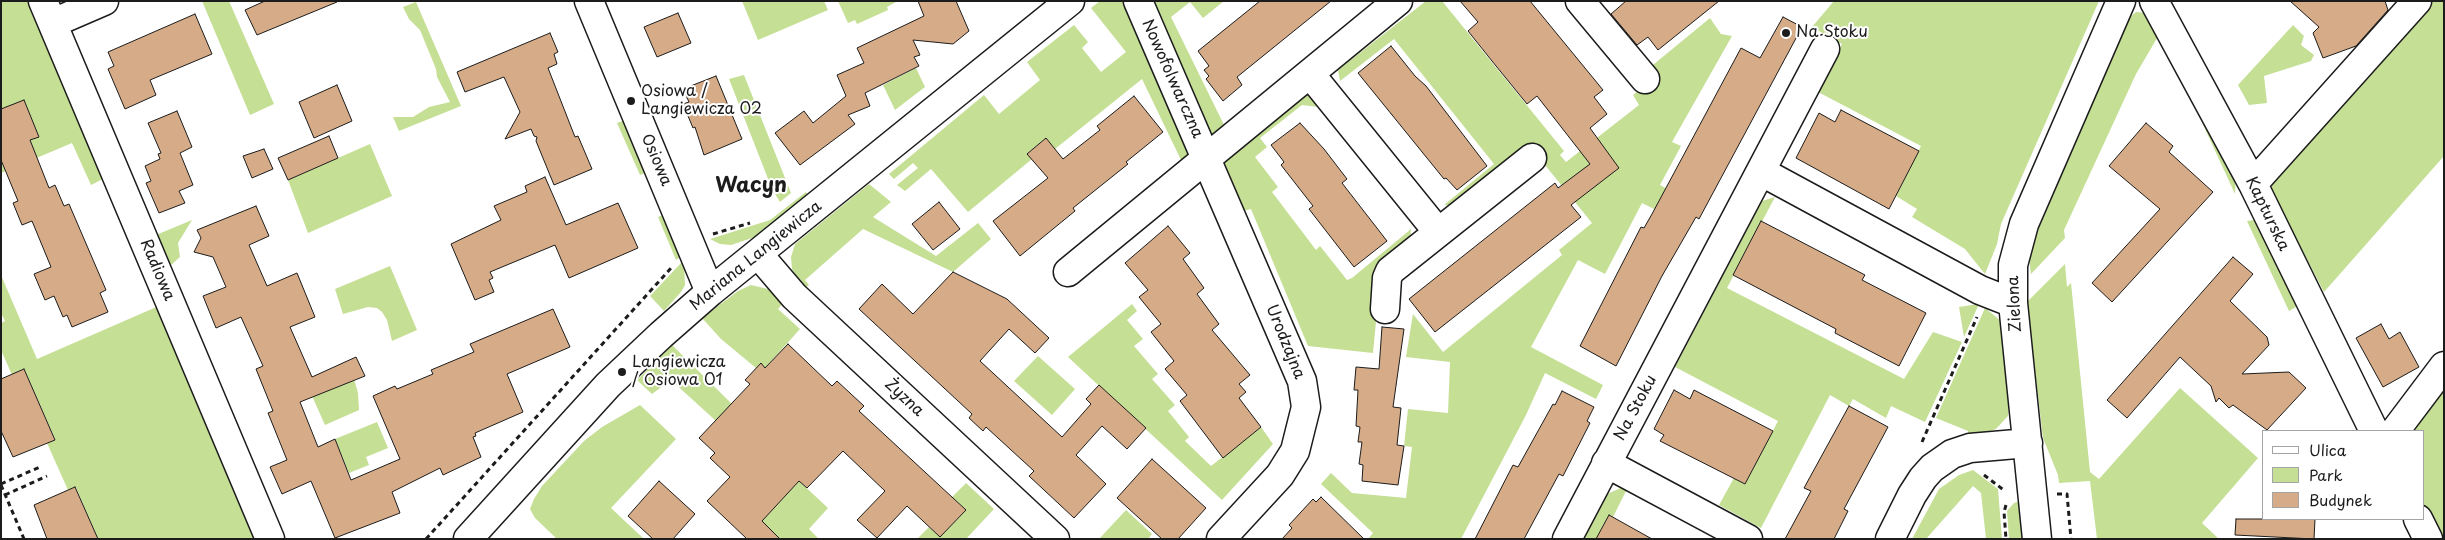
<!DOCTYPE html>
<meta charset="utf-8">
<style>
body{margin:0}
#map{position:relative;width:2445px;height:540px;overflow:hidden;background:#fff;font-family:"Playpen Sans",sans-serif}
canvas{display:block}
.frame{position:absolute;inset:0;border:2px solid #1c1c1c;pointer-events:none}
.legend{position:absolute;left:2262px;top:430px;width:162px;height:90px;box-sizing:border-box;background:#fff;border:1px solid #a4a4a4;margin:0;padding:6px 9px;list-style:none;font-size:15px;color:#1c1c1c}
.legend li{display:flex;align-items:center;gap:10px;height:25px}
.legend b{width:25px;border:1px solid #a4a4a4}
</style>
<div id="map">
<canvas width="2445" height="540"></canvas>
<div class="frame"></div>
<ul class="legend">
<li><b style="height:6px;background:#fff"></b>Ulica</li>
<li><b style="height:14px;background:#c5df95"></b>Park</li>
<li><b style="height:14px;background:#d6ab87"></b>Budynek</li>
</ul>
</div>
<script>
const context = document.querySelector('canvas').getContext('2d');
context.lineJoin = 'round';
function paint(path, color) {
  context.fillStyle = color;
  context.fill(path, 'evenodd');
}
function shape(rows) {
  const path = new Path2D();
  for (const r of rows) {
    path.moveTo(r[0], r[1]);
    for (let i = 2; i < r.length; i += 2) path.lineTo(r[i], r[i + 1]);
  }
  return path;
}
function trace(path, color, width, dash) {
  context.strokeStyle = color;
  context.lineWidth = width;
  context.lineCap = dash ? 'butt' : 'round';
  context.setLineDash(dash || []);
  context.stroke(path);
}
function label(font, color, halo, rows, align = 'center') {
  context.font = font + ' "Playpen Sans",sans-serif';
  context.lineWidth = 4;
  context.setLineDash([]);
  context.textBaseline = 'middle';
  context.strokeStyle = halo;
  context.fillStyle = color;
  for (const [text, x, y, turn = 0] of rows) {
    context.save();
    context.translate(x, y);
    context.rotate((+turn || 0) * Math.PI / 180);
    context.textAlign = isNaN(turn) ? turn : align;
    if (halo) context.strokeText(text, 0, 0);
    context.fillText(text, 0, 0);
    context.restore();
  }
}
const green = shape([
 [1,1,34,1,107,177,91,185,72,143,1,173],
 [202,1,229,1,274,104,250,115],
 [742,1,824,1,828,10,758,40],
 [838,1,896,1,896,2,887,7,888,10,857,24,855,20,848,23],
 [1100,1,1122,1,1128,6,1189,154,1187,161,1181,160,1142,79,1055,149,1046,138,1028,153,1032,159,968,212,931,169,905,191,897,185,918,168,913,163,894,179,889,174,984,95,999,114,1040,80,1027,62,1074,25,1088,42,1082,48,1101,72,1126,52,1091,8],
 [1152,1,1224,1,1203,18,1190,2,1171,17,1225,127,1219,136,1209,133],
 [1426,1,1442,1,1564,151,1560,155,1566,162,1639,105,1633,95,1655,78,1648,69,1710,18,1721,34,1732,36,1672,142,1681,146,1660,185,1698,206,1688,226,1642,203,1605,274,1578,260,1531,347,1603,385,1596,399,1545,373,1526,415,1461,539,1368,539,1373,533,1321,484,1331,473,1352,493,1406,498,1412,447,1404,446,1408,409,1448,413,1450,362,1406,357,1413,314,1443,352,1562,255,1559,250,1592,223,1532,149,1459,206,1444,205,1494,164,1394,39,1340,81,1338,70],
 [1834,1,2099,1,2001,224,1997,244,1985,274,1965,249,1912,217,1917,209,1896,196,1921,146,1818,92,1842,44,1812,27],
 [2428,1,2444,1,2444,156,2324,292,2268,184],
 [416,2,461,106,399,131,393,117,413,117,429,107,450,102,437,77,436,69,420,30,409,19,403,7],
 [2136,12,2146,13,2160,33,2136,74,2064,230,2065,238,2031,274,2029,259,2033,242,2130,17],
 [2293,25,2304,36,2301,45,2314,55,2311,61,2264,76,2267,103,2249,105,2238,85],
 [916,68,925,87,895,110,883,85],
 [744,75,791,193,780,202,772,189,729,79],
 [1302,95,1308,95,1321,102,1318,107,1302,105,1260,138,1267,147,1255,157,1278,187,1272,192,1316,250,1320,246,1347,280,1352,278,1411,229,1410,246,1381,269,1373,353,1308,346,1251,209,1243,211,1223,165,1225,158],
 [2199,102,2236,174,2235,194,2194,105],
 [625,120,648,172,640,175,617,123],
 [370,144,392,196,308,233,288,180],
 [869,184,891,202,873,217,936,256,978,223,991,239,953,272,863,229,805,280,809,285,804,289,792,269,791,257,795,244],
 [806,192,809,197,758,236,731,245,720,244,710,239,770,220],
 [1775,197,1727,288,1904,379,1933,332,1962,342,1925,422,1891,406,1886,418,1853,399,1849,406,1830,395,1761,528,1719,505,1734,478,1745,484,1778,421,1675,367,1762,201],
 [665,214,682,256,676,260,658,217],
 [192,220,178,243,180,257,170,266,156,235],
 [2254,220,2261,224,2301,304,2289,311,2247,221],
 [684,262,685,285,681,292,664,311,650,296,681,263],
 [2065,264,2067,287,2071,283,2090,472,2099,479,2180,388,2258,458,2202,523,2219,539,2097,539,2090,481,2059,483,2058,475,2043,438,2027,302],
 [390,266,417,330,392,341,387,320,382,312,377,308,368,307,343,314,335,289],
 [1,275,37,359,161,305,260,539,98,539,76,488,68,490,47,443,55,439,24,369,12,375,1,350,1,323,5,321,1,313],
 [751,285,768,289,783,303,778,309,800,329,765,368,761,363,756,368,721,339,702,318,738,291],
 [1132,304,1137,311,1127,320,1143,339,1134,346,1158,374,1152,379,1175,405,1168,411,1189,437,1185,441,1211,466,1261,427,1273,444,1222,500,1068,357],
 [1979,304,1964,337,1959,307],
 [1985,308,2000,320,2009,409,2008,416,1996,429,1968,439,1968,431,1936,418],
 [672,345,732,404,716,421,671,380,652,394,637,380],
 [1038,356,1075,389,1052,415,1014,381],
 [354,379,358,393,359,410,325,425,312,396],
 [2444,388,2444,539,2442,539,2424,505,2424,431,2407,431],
 [640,405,676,439,611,508,644,539,557,539,535,518,530,509,534,499,542,486,584,441,602,427],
 [377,422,388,448,366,457,369,465,349,473,335,439],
 [1973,470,1998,489,2002,539,1986,539,1981,493,1973,486,1926,539,1912,539,1939,489,1959,475],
 [799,481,828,508,809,529,819,539,780,539,762,521],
 [966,483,994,509,966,539,917,539,929,527,940,537,966,510,952,497],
 [1623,487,1627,489,1613,517,1609,516,1596,539,1584,539,1607,494],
 [2020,501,2024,539,2009,539,2007,511,2014,503],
 [1126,510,1152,534,1148,539,1099,539]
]);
const building = shape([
 [265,1,337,1,337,2,257,35,245,10,265,1],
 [918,1,956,1,969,31,953,44,913,40,920,55,914,57,919,66,865,93,870,106,848,115,855,124,800,165,775,133,804,111,813,123,846,96,837,75,864,63,857,48,924,16,918,1],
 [1260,1,1331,1,1237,77,1242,85,1223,101,1206,79,1209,76,1204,70,1209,66,1198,51,1260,1],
 [1460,1,1530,1,1603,90,1594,97,1607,114,1590,128,1619,168,1571,205,1581,217,1435,332,1409,299,1555,183,1558,188,1590,164,1537,96,1527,104,1492,61,1468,31,1478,22,1460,1],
 [1626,1,1719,1,1658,50,1648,37,1637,45,1611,14,1626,1],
 [2290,1,2385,1,2388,10,2356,46,2323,58,2313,33,2319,27,2290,1],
 [678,13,691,43,657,57,644,27,678,13],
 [195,14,212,54,150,80,156,95,125,109,108,69,114,66,108,52,195,14],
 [1783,17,1802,27,1699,219,1696,217,1662,276,1616,366,1580,346,1641,227,1644,228,1652,214,1741,48,1760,58,1783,17],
 [550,33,558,52,554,54,557,64,548,68,575,137,578,136,592,169,554,185,536,141,537,137,534,136,531,129,505,139,520,112,504,77,465,92,457,72,550,33],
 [1391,46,1415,76,1426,86,1487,166,1457,190,1446,178,1444,179,1358,73,1391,46],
 [716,76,742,139,704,155,695,127,693,128,683,104,689,102,683,89,716,76],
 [337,85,352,121,314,138,299,102,337,85],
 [1134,96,1163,132,1126,162,1128,164,1073,208,1075,211,1020,256,993,221,1048,178,1027,154,1046,138,1063,159,1100,130,1097,126,1134,96],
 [24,100,39,137,30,140,49,188,55,185,64,206,69,204,106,290,100,293,108,312,72,327,67,315,63,317,54,296,45,300,34,274,51,267,32,221,22,225,13,203,18,201,1,160,1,109,24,100],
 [1841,110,1919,151,1889,209,1796,158,1819,113,1835,122,1841,110],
 [177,111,192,147,180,153,193,185,179,191,185,203,159,213,146,183,151,181,145,166,160,159,158,154,161,153,148,123,177,111],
 [1300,123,1324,149,1347,179,1342,183,1387,241,1354,267,1309,209,1313,206,1281,165,1284,162,1271,145,1300,123],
 [2146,123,2173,146,2169,152,2213,192,2112,302,2092,283,2160,209,2109,166,2146,123],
 [329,136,338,158,288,180,278,158,329,136],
 [264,149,273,169,252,178,243,156,264,149],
 [545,177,566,225,618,203,638,248,569,278,555,245,490,272,493,278,489,280,494,292,475,300,451,244,501,220,494,206,527,192,525,186,545,177],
 [939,202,960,229,933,250,912,224,939,202],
 [256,206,269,236,249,245,267,286,297,273,315,317,290,327,312,377,356,357,365,376,300,402,318,447,335,439,351,480,400,459,373,396,395,386,397,389,433,374,431,370,474,352,470,344,553,309,570,347,507,374,523,412,475,433,476,436,473,437,481,457,443,475,440,468,392,492,400,513,335,538,311,481,282,494,270,467,287,460,268,413,273,411,256,369,263,366,241,317,216,328,203,296,226,287,213,257,194,252,201,238,197,230,256,206],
 [1761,221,1865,275,1862,280,1926,313,1899,366,1835,333,1836,329,1733,275,1761,221],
 [1168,226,1190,253,1183,259,1204,288,1197,294,1219,324,1212,330,1250,375,1239,384,1246,392,1239,398,1261,427,1223,458,1180,401,1187,395,1165,369,1174,361,1151,332,1161,324,1139,297,1148,290,1125,263,1168,226],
 [2233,257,2253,274,2230,301,2267,337,2269,345,2242,374,2289,372,2306,388,2267,430,2233,405,2229,408,2219,398,2216,402,2211,386,2180,357,2127,418,2107,400,2233,257],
 [953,272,1007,299,1049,338,1035,353,1009,329,980,361,1062,437,1091,404,1086,399,1099,385,1146,428,1127,449,1102,426,1076,455,1106,484,1074,518,1029,476,1034,471,986,427,983,431,969,418,972,414,859,309,882,284,913,314,953,272],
 [2381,324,2389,339,2400,332,2419,367,2383,387,2356,338,2381,324],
 [1382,327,1404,329,1393,407,1401,408,1397,445,1404,446,1398,485,1362,481,1363,465,1359,464,1362,442,1358,442,1360,427,1356,426,1358,390,1354,390,1356,367,1379,369,1382,327],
 [788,344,832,386,837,381,864,406,859,411,966,510,940,537,907,506,877,538,857,520,885,491,843,451,807,488,799,481,762,521,780,539,747,539,707,501,730,477,710,458,715,453,699,438,750,384,745,380,761,363,765,368,788,344],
 [24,369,55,440,13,457,1,431,1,379,24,369],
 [1674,390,1690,399,1694,390,1773,431,1745,484,1660,441,1664,435,1654,429,1674,390],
 [1562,391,1594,407,1587,421,1590,423,1563,476,1559,474,1524,539,1475,539,1513,465,1518,467,1553,404,1555,405,1562,391],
 [1849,406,1888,427,1844,509,1848,511,1834,539,1785,539,1811,491,1804,488,1849,406],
 [1152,459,1206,508,1178,539,1162,539,1117,498,1152,459],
 [659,481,695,514,673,539,653,539,628,516,659,481],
 [75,487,98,539,47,539,34,505,75,487],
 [1321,497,1364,539,1282,539,1292,528,1289,525,1313,499,1316,502,1321,497],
 [1609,515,1652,539,1596,539,1609,515],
 [2236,519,2315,519,2314,539,2235,535,2236,519]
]);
const path = shape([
 [713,234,750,223],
 [1922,442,1977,317],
 [1984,475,2005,491],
 [1,484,42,466],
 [1,485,24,539],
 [2057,494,2067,494,2071,539],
 [5,495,47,476],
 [2006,505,2004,512,2006,539],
 [426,539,672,267]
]);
const minor = shape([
 [43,1,270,539],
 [589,1,710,292],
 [1138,1,1302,381,1306,407,1295,451,1280,475,1221,539],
 [1580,1,1645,79],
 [2154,1,2253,184,2374,431],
 [53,23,104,1],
 [1311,75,1438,232],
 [1762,172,1980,290,2013,303],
 [2253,184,2417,1],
 [758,254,794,296,1055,539],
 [1068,272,1398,1],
 [1385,309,1387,278,1390,271,1532,158],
 [2395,431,2444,366],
 [1606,463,1748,539],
 [2418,519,2428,539],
 [468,539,608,385,661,335,710,292,1070,1],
 [1567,539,1825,49],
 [1890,539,1912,495,1923,478,1932,468,1952,454,1970,448,2028,443],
 [2037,539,2013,303,2013,265,2024,224,2121,1]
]);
const markers = [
 [1786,33,5,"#1c1c1c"],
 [631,101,5,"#1c1c1c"],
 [622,372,5,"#1c1c1c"]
];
const poiNames = [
 ["Na Stoku",1796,33],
 ["Osiowa /",641,92],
 ["Langiewicza 02",641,110],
 ["Langiewicza",632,363],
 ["/ Osiowa 01",632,381]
];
const streetNames = [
 ["Nowofolwarczna",1172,79,66],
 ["Osiowa",656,160,67],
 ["Kapturska",2267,214,64],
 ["Mariana Langiewicza",756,256,-39],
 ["Radiowa",157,270,67],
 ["Zielona",2015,304,-93],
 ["Urodzajna",1285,342,68],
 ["Żyzna",904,398,43],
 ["Na Stoku",1636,408,-62]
];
const districtNames = [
 ["Wacyn",751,186]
];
paint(green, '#c5df95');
paint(building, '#d6ab87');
trace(building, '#1c1c1c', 1);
trace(minor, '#1c1c1c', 31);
trace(path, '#1c1c1c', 3, [5, 4]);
trace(minor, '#fff', 28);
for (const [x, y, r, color] of markers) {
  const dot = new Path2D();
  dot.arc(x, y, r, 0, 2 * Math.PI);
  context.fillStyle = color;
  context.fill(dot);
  trace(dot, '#fff', 2);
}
label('16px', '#1c1c1c', '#fff', poiNames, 'left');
label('16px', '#1c1c1c', '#fff', streetNames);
label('bold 21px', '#1c1c1c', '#fff', districtNames);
</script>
